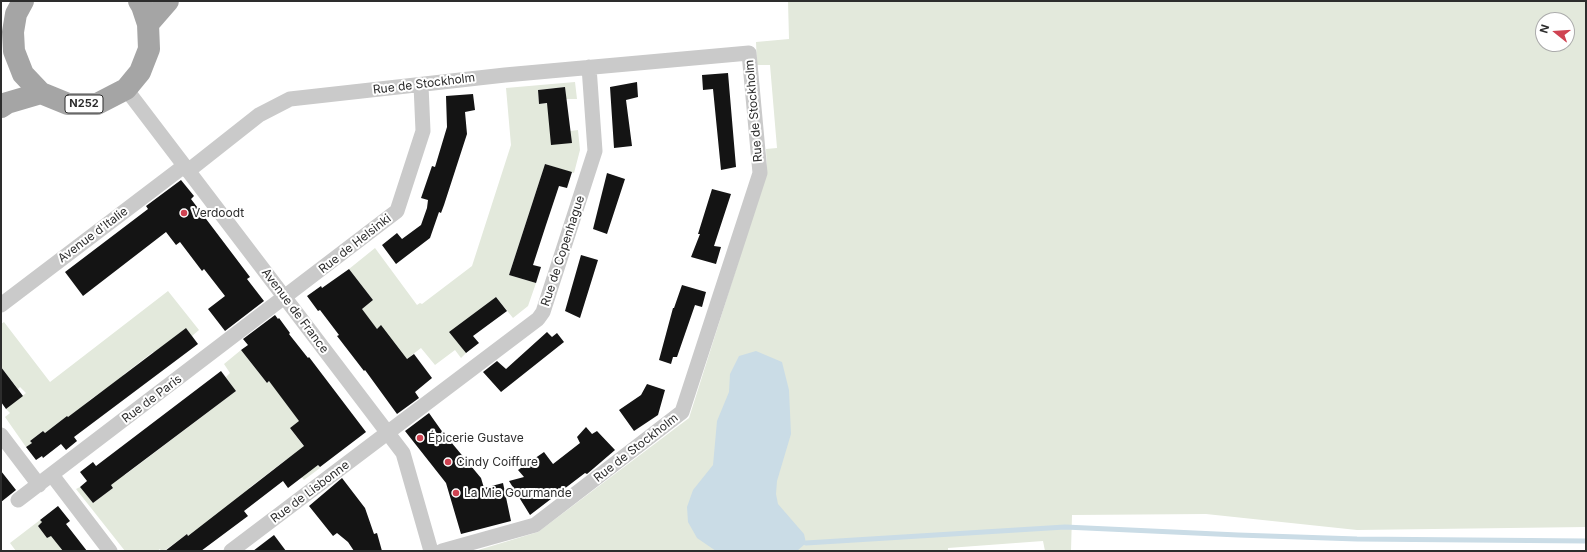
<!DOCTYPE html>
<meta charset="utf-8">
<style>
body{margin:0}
#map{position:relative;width:1587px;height:552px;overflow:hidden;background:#fff;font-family:Inter,sans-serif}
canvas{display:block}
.frame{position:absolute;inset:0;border:2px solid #2d2d2d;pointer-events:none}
.north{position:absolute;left:1535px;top:12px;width:40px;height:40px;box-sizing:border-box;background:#fff;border:1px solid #ababab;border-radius:50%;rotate:287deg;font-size:11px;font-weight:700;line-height:16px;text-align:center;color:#2d2d2d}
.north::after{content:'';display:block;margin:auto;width:14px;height:18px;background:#cf4352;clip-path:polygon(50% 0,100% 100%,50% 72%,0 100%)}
</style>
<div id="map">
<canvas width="1587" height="552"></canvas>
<div class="frame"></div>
<div class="north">N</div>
</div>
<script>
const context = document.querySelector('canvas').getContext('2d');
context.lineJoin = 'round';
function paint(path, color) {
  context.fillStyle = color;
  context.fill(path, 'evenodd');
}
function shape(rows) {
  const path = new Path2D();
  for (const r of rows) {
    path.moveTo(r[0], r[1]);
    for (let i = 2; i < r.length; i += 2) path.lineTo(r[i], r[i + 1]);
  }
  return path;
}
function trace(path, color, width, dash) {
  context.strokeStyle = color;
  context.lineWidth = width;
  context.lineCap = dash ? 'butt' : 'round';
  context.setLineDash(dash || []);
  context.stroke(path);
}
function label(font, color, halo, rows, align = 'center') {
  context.font = font + ' Inter,sans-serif';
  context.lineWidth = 4;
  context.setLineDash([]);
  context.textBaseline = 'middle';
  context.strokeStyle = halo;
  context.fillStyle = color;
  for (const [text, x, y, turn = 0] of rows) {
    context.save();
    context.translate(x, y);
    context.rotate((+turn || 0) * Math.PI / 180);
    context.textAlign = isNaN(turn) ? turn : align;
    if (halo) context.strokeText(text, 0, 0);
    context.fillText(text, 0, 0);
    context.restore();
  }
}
const green = shape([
 [788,1,1586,1,1586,527,1357,530,1206,514,1072,515,1071,551,1045,551,1043,541,948,548,948,551,475,551,538,532,689,418,767,171,766,149,777,148,770,65,757,65,756,42,789,39],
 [1543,20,1567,20,1567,44,1543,44],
 [575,82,577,99,566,99,565,87,538,90,539,104,551,103,570,131,578,130,580,150,574,173,545,164,509,275,536,283,528,306,513,318,496,297,450,332,466,353,461,358,455,350,435,365,421,348,399,365,381,326,377,329,357,313,373,300,349,269,375,248,417,305,420,303,422,304,472,266,511,145,506,88],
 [168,291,199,330,192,336,186,328,154,353,153,352,123,375,123,377,91,399,69,418,67,416,45,433,43,431,30,441,32,443,26,447,5,417,10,413,6,409,26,393,20,387,18,389,1,367,1,324,4,322,50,382],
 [241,350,267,383,271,380,316,420,297,423,290,428,320,468,304,480,287,459,249,488,250,489,196,547,187,534,164,551,161,551,160,549,157,551,125,551,76,489,80,487,93,503,113,488,109,482,122,472,125,475,236,391,226,377,230,373,224,364],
 [40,520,42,522,38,526,47,538,51,535,63,551,16,551,10,543]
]);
const water = shape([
 [756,351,782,362,789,390,791,434,777,481,776,494,778,504,804,534,806,543,797,551,716,551,697,538,688,522,687,507,693,490,713,465,717,421,729,392,730,374,739,356]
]);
const stream = shape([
 [806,543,1065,527,1238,535,1357,539,1586,541]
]);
const building = shape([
 [728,73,736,167,721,170,713,89,703,90,702,75],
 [637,82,638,97,626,100,632,146,614,148,610,87],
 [565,87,572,143,551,145,547,103,539,104,538,90],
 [473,94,475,110,465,112,467,134,444,205,441,213,439,212,430,238,396,264,382,245,397,233,402,239,421,225,427,208,428,200,421,198,432,166,435,167,447,127,446,96],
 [545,164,572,172,567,188,559,186,546,225,533,265,541,267,536,283,509,275],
 [607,173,625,179,607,234,593,229],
 [181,180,194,196,191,199,250,277,247,279,264,301,225,331,208,309,225,296,204,269,202,271,180,242,176,245,166,232,83,296,65,272,148,209,146,206],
 [712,189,731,194,714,246,721,247,716,264,691,257,700,234,698,234],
 [581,255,598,260,580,318,565,311],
 [349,269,373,300,362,309,377,329,381,325,407,359,414,354,432,378,415,392,419,398,397,414,365,370,364,371,337,336,339,335,320,310,318,311,307,296,321,286,322,288],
 [682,285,706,292,702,307,695,305,677,357,673,357,671,364,659,360,673,308,674,308],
 [496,297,507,311,473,336,479,343,466,353,449,332],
 [275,315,278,319,279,318,290,333,289,334,308,358,309,357,366,432,320,467,318,465,288,488,283,481,244,511,248,516,201,551,165,551,187,534,188,536,304,446,290,428,299,421,269,381,267,383,241,350,248,345,243,339],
 [186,328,198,344,74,437,77,441,66,450,61,444,43,458,42,456,36,460,26,447,32,443,30,441,43,431,45,433,67,416,68,417],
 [547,332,552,337,557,333,564,342,501,392,483,372,497,361,506,369],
 [1,367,23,396,6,409,1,402],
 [221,371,236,391,111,485,113,488,93,503,80,487,87,481,80,472,93,462,96,466],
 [647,384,665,390,658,415,634,431,619,410,641,395],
 [429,413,441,430,481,478,484,488,503,483,511,521,461,534,446,483,405,431],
 [586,427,592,434,597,431,615,450,587,474,585,473,530,515,509,481,524,477,518,470,544,452,553,464,580,443,577,437],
 [1,471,16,490,1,502],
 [342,478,365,508,374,534,377,533,382,551,354,551,348,542,337,533,333,536,309,506],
 [58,506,70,521,66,524,87,551,63,551,51,536,47,538,38,526,42,522,40,520],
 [274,535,286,551,253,551]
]);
const street = shape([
 [126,89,403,453,431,551],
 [188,171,259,115,290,99,505,75,749,53,760,173,682,412,535,525,442,551],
 [1,305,184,166],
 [1,435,39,485],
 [52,475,110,551],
 [18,500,397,211,423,131,421,85],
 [231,551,538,319,543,312,595,151,589,67]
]);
const primary = shape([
 [23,1,16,14,13,32,14,51,23,74,41,93,68,104,97,104,126,89,140,72,149,49,148,24,142,6,139,1],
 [148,24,168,1],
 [1,107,7,103,41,93]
]);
const markers = [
 [184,213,4,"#cf4352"],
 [420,438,4,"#cf4352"],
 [448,462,4,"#cf4352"],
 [456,493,4,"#cf4352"]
];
const shields = [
 [84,104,38]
];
const shieldNames = [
 ["N252",84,104]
];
const streetNames = [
 ["Rue de Stockholm",424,84,-7],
 ["Rue de Stockholm",754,111,-95],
 ["Avenue d'Italie",93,235,-37],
 ["Rue de Helsinki",355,244,-38],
 ["Rue de Copenhague",563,251,-72],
 ["Avenue de France",295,311,53],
 ["Rue de Paris",152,399,-37],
 ["Rue de Stockholm",636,448,-38],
 ["Rue de Lisbonne",310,492,-37]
];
const poiNames = [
 ["Verdoodt",192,213],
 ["Épicerie Gustave",428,438],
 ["Cindy Coiffure",456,462],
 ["La Mie Gourmande",464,493]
];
paint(green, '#e3e9dc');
paint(water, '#cadce6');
trace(stream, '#cadce6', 5);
paint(building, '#141414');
trace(street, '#cacaca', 15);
trace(primary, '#a5a5a5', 22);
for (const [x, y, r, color] of markers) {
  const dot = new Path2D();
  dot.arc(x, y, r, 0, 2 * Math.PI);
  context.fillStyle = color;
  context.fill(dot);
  trace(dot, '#fff', 1.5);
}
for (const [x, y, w] of shields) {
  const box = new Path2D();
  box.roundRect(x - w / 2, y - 9, w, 18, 3);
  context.fillStyle = '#fff';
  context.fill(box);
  trace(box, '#2d2d2d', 1);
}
label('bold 11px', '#2d2d2d', null, shieldNames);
label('12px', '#2d2d2d', '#fff', streetNames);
label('12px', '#2d2d2d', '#fff', poiNames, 'left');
</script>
